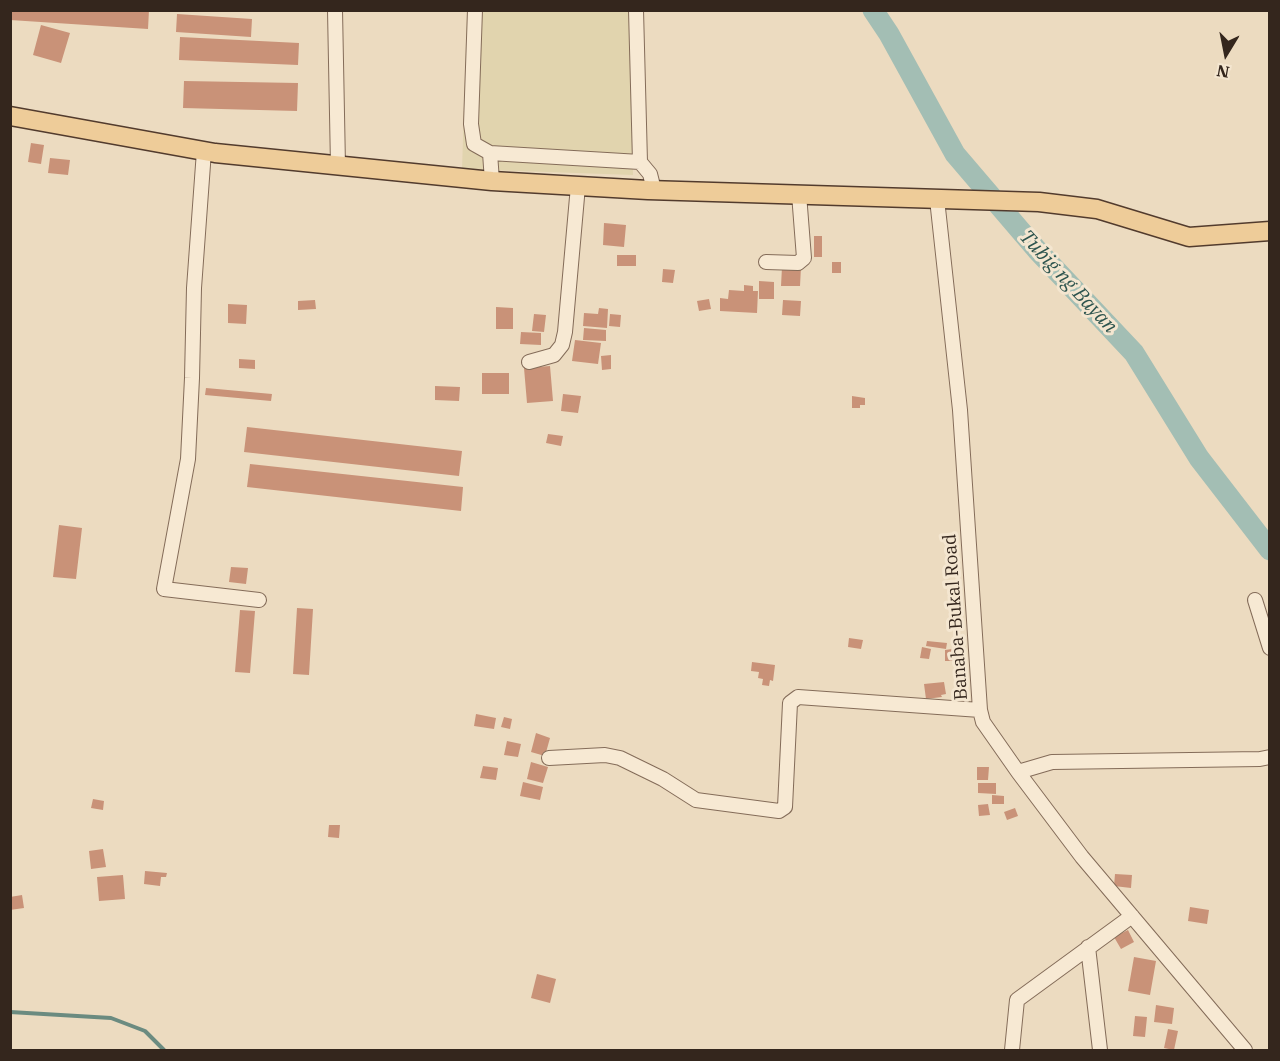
<!DOCTYPE html>
<style>
body{margin:0}
#map{position:relative;width:1280px;height:1061px;overflow:hidden;background:#ecdbc0;font-family:"IBM Plex Serif",serif}
canvas{display:block}
.frame{position:absolute;inset:0;border:12px solid #34261d;pointer-events:none}
.north{position:absolute;left:1196px;top:24px;width:60px;height:60px;-webkit-text-stroke:4px #f4e6d0;paint-order:stroke;rotate:190deg;font-size:16px;font-weight:700;line-height:24px;text-align:center;color:#34261d}
.north::after{content:'';display:block;margin:auto;width:21px;height:27px;background:#34261d;clip-path:polygon(50% 0,100% 100%,50% 72%,0 100%)}
</style>
<div id="map">
<canvas width="1280" height="1061"></canvas>
<div class="frame"></div>
<div class="north">N</div>
</div>
<script>
const context = document.querySelector('canvas').getContext('2d');
context.lineJoin = 'round';
function paint(path, color) {
  context.fillStyle = color;
  context.fill(path, 'evenodd');
}
function shape(rows) {
  const path = new Path2D();
  for (const r of rows) {
    path.moveTo(r[0], r[1]);
    for (let i = 2; i < r.length; i += 2) path.lineTo(r[i], r[i + 1]);
  }
  return path;
}
function trace(path, color, width, dash) {
  context.strokeStyle = color;
  context.lineWidth = width;
  context.lineCap = dash ? 'butt' : 'round';
  context.setLineDash(dash || []);
  context.stroke(path);
}
function label(font, color, halo, rows, align = 'center') {
  context.font = font + ' "IBM Plex Serif",serif';
  context.lineWidth = 6;
  context.setLineDash([]);
  context.textBaseline = 'middle';
  context.strokeStyle = halo;
  context.fillStyle = color;
  for (const [text, x, y, turn = 0] of rows) {
    context.save();
    context.translate(x, y);
    context.rotate((+turn || 0) * Math.PI / 180);
    context.textAlign = isNaN(turn) ? turn : align;
    if (halo) context.strokeText(text, 0, 0);
    context.fillText(text, 0, 0);
    context.restore();
  }
}
const farmland = shape([
 [467,11,629,11,633,175,462,169]
]);
const stream = shape([
 [10,1012,111,1018,145,1031,164,1050]
]);
const river = shape([
 [873,10,889,34,955,154,1037,250,1134,353,1199,458,1270,550]
]);
const building = shape([
 [10,10,149,10,148,29,10,20],
 [177,14,252,19,251,37,176,32],
 [41,25,70,33,61,63,33,55],
 [180,37,299,43,298,65,179,60],
 [184,81,298,83,297,111,183,108],
 [31,143,44,145,41,164,28,162],
 [50,158,70,160,68,175,48,173],
 [604,223,626,225,624,247,603,245],
 [814,236,822,236,822,257,814,257],
 [617,255,636,255,636,266,617,266],
 [832,262,841,262,841,273,832,273],
 [782,267,801,267,800,286,781,286],
 [663,269,675,270,673,283,662,282],
 [759,281,774,282,774,299,759,299],
 [744,285,753,286,753,291,758,291,757,313,720,311,720,298,728,299,729,290,744,291],
 [709,299,711,309,699,311,697,301],
 [315,300,316,309,298,310,298,301],
 [783,300,801,301,800,316,782,315],
 [228,304,247,305,246,324,228,323],
 [496,307,513,308,513,329,496,329],
 [599,308,608,309,607,328,583,326,584,313,598,314],
 [534,314,546,315,544,332,532,331],
 [610,314,621,315,620,327,609,326],
 [584,328,606,330,606,341,583,340],
 [521,332,541,333,541,345,520,344],
 [575,340,601,343,598,364,572,361],
 [611,355,611,369,602,370,601,356],
 [239,359,255,360,255,369,239,368],
 [550,366,553,401,527,403,524,368],
 [482,373,509,373,509,394,482,394],
 [435,386,460,387,459,401,435,400],
 [206,388,272,394,271,401,205,395],
 [563,394,581,396,578,413,561,411],
 [852,396,865,398,865,405,860,405,860,408,852,408],
 [247,427,462,451,459,476,244,452],
 [548,434,563,436,561,446,546,443],
 [250,464,463,487,461,511,247,487],
 [59,525,82,528,76,579,53,577],
 [231,567,248,568,246,584,229,582],
 [297,608,313,609,309,675,293,674],
 [240,610,255,611,250,673,235,672],
 [849,638,863,640,861,649,848,647],
 [927,641,947,643,946,649,926,646],
 [922,647,931,649,929,659,920,658],
 [952,649,960,649,960,661,945,661,945,650],
 [752,662,775,665,773,681,770,680,769,686,762,685,763,679,758,678,759,672,751,671],
 [957,663,966,663,965,678,956,677],
 [944,682,946,694,941,695,942,697,926,699,924,684],
 [476,714,496,718,494,729,474,726],
 [504,717,512,719,510,729,501,727],
 [536,733,550,738,545,756,531,752],
 [507,741,521,744,518,757,504,755],
 [531,762,548,767,543,783,527,779],
 [483,766,498,768,496,780,480,778],
 [977,767,989,767,988,780,977,780],
 [523,782,543,787,540,800,520,796],
 [978,783,996,783,996,794,978,793],
 [992,795,1004,796,1004,804,992,804],
 [93,799,104,801,103,810,91,808],
 [988,804,990,815,979,816,978,805],
 [1015,808,1018,816,1007,820,1004,812],
 [329,825,340,825,339,838,328,837],
 [103,849,106,867,91,869,89,851],
 [145,871,167,873,166,877,161,877,160,886,144,884],
 [1115,874,1132,875,1131,888,1114,886],
 [123,875,125,899,99,901,97,877],
 [22,895,24,908,10,910,10,897],
 [1190,907,1209,910,1207,924,1188,921],
 [1128,930,1134,942,1121,949,1114,937],
 [1134,957,1156,961,1150,995,1128,991],
 [537,974,556,979,550,1003,531,998],
 [1156,1005,1174,1008,1172,1024,1154,1022],
 [1135,1016,1147,1017,1145,1037,1133,1036],
 [1168,1029,1178,1031,1174,1050,1164,1048]
]);
const minor = shape([
 [335,10,338,166],
 [475,10,471,124,474,144,490,153],
 [636,10,640,162,650,174,654,190],
 [204,151,194,288,192,378,188,459,164,589,259,600],
 [492,181,490,153,640,162],
 [937,199,960,410,980,710,983,722,1018,772,1082,857,1245,1050],
 [766,262,798,263,804,258,799,194],
 [529,362,554,355,562,345,565,332,578,186],
 [1255,600,1270,648],
 [549,758,605,755,620,758,663,779,696,800,779,811,785,807,790,703,798,697,980,710],
 [1018,772,1052,762,1260,759,1270,757],
 [1088,947,1100,1050],
 [1012,1050,1017,1000,1132,916]
]);
const major = shape([
 [10,116,215,153,492,181,648,190,1039,202,1097,209,1189,237,1270,231]
]);
const streetNames = [
 ["Banaba-Bukal Road",956,617,-94]
];
const waterNames = [
 ["Tubig ng Bayan",1068,282,47]
];
paint(farmland, '#e1d4ae');
trace(stream, '#6b8b80', 4);
trace(river, '#a3beb4', 21);
paint(building, '#c99278');
trace(minor, '#846c59', 16);
trace(major, '#523b2d', 21);
trace(minor, '#f7e9d3', 14);
trace(major, '#ec9', 18);
label('18px', '#34261d', '#f4e6d0', streetNames);
label('italic 20px', '#2d544e', '#f4e6d0', waterNames);
</script>
